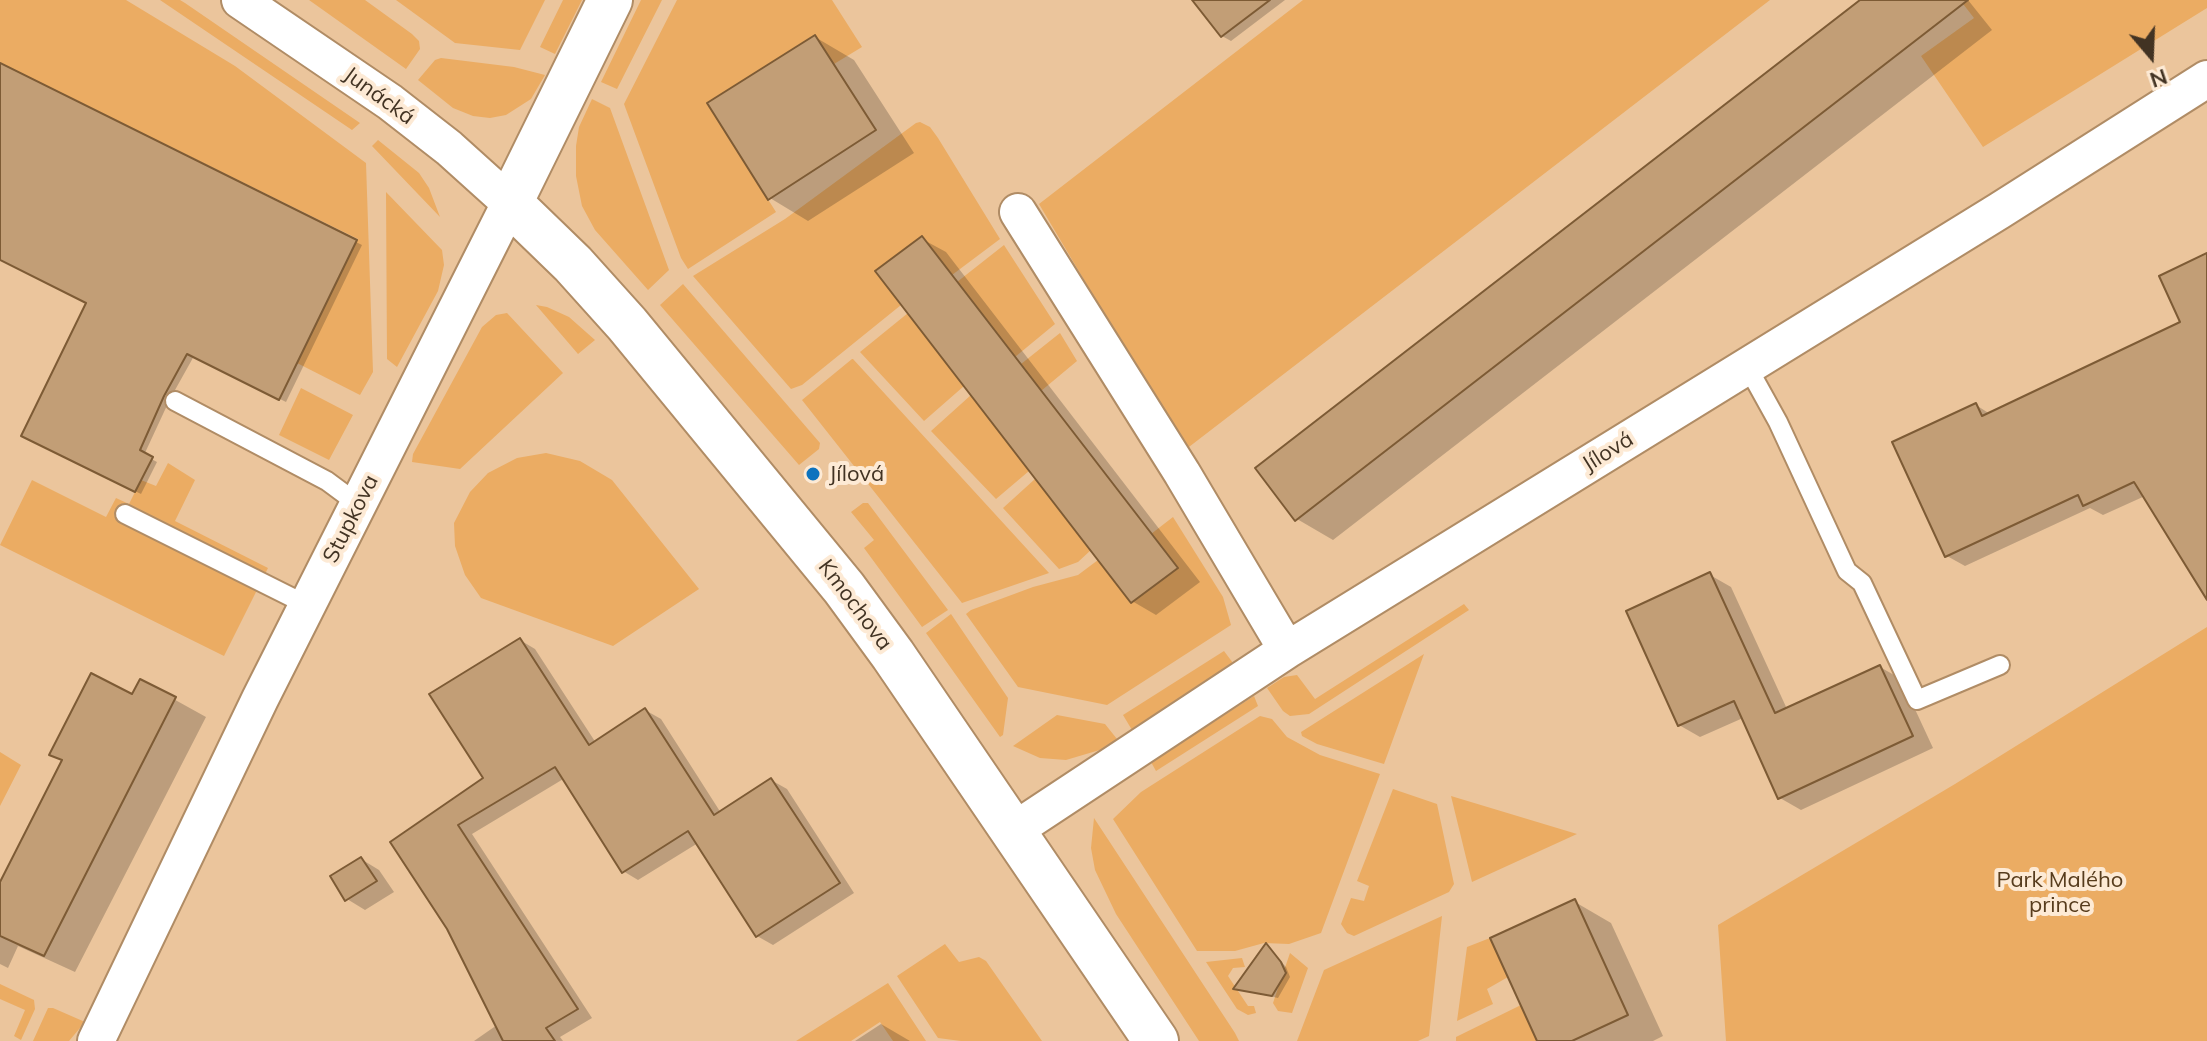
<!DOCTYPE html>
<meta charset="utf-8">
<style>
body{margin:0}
#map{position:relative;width:2207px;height:1041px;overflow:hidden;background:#ebc59c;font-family:Mulish,sans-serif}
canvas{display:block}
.north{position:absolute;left:2111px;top:16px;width:80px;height:80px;-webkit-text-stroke:6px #fdead5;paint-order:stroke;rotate:161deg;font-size:22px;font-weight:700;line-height:32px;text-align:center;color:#423323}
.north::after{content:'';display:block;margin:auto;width:28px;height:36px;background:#423323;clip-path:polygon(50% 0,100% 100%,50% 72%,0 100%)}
</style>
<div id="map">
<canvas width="2207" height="1041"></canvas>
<div class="north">N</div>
</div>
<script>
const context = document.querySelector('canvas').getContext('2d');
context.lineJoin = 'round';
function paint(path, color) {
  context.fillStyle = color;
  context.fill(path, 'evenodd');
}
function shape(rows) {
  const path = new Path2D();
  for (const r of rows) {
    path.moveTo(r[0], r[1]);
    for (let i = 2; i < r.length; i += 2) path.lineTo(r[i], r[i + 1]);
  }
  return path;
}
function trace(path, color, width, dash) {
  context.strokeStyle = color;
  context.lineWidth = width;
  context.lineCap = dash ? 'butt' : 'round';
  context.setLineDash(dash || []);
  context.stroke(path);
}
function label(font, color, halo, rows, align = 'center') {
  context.font = font + ' Mulish,sans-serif';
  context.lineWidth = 8;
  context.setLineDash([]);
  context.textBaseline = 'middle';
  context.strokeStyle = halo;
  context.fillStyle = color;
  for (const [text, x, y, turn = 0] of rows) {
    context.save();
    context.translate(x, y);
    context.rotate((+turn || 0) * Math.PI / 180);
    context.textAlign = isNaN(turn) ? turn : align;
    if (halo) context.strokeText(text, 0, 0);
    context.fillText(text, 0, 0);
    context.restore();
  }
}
const green = shape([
 [0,0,126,0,235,66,366,163,373,372,360,395,297,363,358,239,0,63],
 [160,0,180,0,185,3,360,123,352,130],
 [309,0,365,0,412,34,419,41,420,49,406,69],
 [396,0,545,0,520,50,455,43],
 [563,0,582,0,555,54,540,47],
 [641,0,662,0,617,89,601,82],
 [677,0,832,0,862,47,834,64,814,35,707,103,776,212,688,269,681,258,624,104],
 [1303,0,1770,0,1185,450,1039,204],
 [1960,0,2207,0,2207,8,1983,147,1921,56,1974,18],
 [441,58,514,67,545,75,531,99,506,115,490,118,473,116,453,108,418,80,435,60],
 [592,99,610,108,669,270,648,290,595,230,582,206,576,176,576,146,579,127],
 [920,122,930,127,938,138,1000,239,952,275,875,271,901,305,802,385,791,389,693,276,785,219,916,123],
 [378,140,419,173,429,188,440,217,372,146],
 [386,192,442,250,444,265,438,291,397,367,387,359],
 [1004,245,1055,324,1015,357,957,282],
 [683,284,820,443,819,449,799,465,660,305],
 [536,305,547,307,569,317,595,340,578,354],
 [507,313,563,373,460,469,412,462,413,454,482,327,496,315],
 [908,313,964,386,924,421,860,352],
 [1060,333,1077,361,1041,391,1021,364],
 [852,359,853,359,1049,573,962,603,802,400],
 [301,388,353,415,329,460,279,435],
 [971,395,1029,471,996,499,931,431],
 [546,453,580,461,612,480,699,589,613,646,481,598,465,575,455,546,454,523,470,492,488,473,517,458],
 [168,463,195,480,175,521,268,568,224,656,0,545,32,480,106,517,116,498,129,504,141,480,156,486],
 [1035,479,1091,550,1078,562,1059,569,1003,508],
 [863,503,868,503,948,610,922,627,864,548,874,540,851,512],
 [1173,517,1223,597,1231,625,1107,705,1018,687,966,614,971,610,1033,587,1078,575,1098,560,1151,534],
 [1464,604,1469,610,1309,714,1290,716,1283,711,1267,688,1284,677,1297,675,1315,699],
 [951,614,1008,698,1003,735,1000,737,926,633],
 [2207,627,2207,1041,1726,1041,1718,925,1955,784],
 [1224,651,1233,663,1132,730,1123,715],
 [1424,654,1384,764,1317,744,1302,736,1301,732],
 [1254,696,1258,706,1156,771,1151,762],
 [1057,715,1105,724,1117,739,1103,749,1066,760,1040,758,1013,746],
 [1260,716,1272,719,1287,737,1320,755,1380,774,1321,933,1289,944,1264,943,1235,951,1197,951,1113,819,1141,792],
 [0,752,21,765,0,806],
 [1393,789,1437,804,1454,884,1449,892,1354,936,1347,933,1341,924,1351,898,1364,901,1369,886,1357,881],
 [1451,796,1577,834,1472,882],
 [1094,818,1235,1033,1239,1041,1199,1041,1116,914,1095,870,1091,848],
 [1442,916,1429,1036,1418,1041,1297,1041,1324,970],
 [1490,938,1508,977,1487,989,1493,1004,1457,1021,1467,947],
 [945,944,959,962,979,957,986,961,1042,1041,961,1041,938,1038,897,976],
 [1290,953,1308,968,1292,1013,1278,1011,1273,1003],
 [1242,958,1245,967,1233,968,1228,976,1248,1006,1254,1006,1256,1013,1248,1015,1237,1009,1206,962],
 [888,983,926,1041,893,1041,880,1022,851,1041,796,1041],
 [0,984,34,1000,35,1009,21,1040,14,1036,25,1010,0,999],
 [1521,1005,1537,1041,1456,1041,1456,1037],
 [48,1008,53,1008,85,1022,69,1041,33,1041]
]);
const shadow = shape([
 [1195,0,1285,0,1231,41,1222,36],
 [1863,0,1968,0,1992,30,1333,540,1297,519],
 [815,37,854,60,914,153,808,221,770,198],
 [0,65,362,245,286,402,194,356,170,399,144,455,157,462,141,494,29,439,89,303,0,259],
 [922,239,946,252,1200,582,1156,615,1132,601],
 [2207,255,2207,596,2145,496,2103,515,2090,508,1965,566,1947,556,1976,405,1990,414,2182,323],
 [1710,575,1731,587,1787,709,1880,667,1901,679,1933,748,1801,810,1780,798,1743,718,1700,737,1679,725],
 [520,640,535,649,596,743,645,710,661,719,721,813,771,780,787,789,854,893,773,945,757,936,698,843,638,880,623,871,565,778,472,834,592,1018,560,1037,563,1041,474,1041,497,1025,449,928,393,843,485,778],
 [141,681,206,717,75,972,18,946,8,968,0,964,0,885,64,761,52,754,133,697],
 [361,859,379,870,394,892,365,910,347,899],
 [1575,902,1611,923,1663,1036,1653,1041,1539,1041],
 [1266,946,1286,967,1290,977,1278,998,1236,989],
 [881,1024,910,1041,855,1041]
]);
const building = shape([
 [1192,0,1270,0,1221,37,1192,0],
 [1860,0,1968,0,1295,521,1255,468,1860,0],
 [815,35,876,130,768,200,707,103,815,35],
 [0,63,357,240,279,400,187,354,164,396,140,450,153,457,135,492,21,436,86,303,0,260,0,63],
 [922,236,1178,568,1131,603,875,271,922,236],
 [2207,253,2207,600,2134,482,2083,506,2078,495,1945,557,1892,442,1976,403,1982,416,2180,322,2159,276,2207,253],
 [1710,572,1775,713,1880,665,1913,736,1778,799,1734,701,1678,726,1626,611,1710,572],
 [520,638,589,745,645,708,714,815,771,778,840,883,756,937,688,831,622,873,555,767,458,825,578,1009,546,1028,555,1041,503,1041,447,929,390,842,483,778,429,694,520,638],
 [91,673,132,694,140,679,176,697,44,956,0,936,0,882,62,760,49,755,91,673],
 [361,857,377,881,345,901,330,876,361,857],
 [1575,899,1628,1015,1572,1041,1537,1041,1490,938,1575,899],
 [1266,943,1281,962,1286,973,1272,996,1233,989,1266,943]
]);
const lane = shape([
 [1747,366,1778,422,1847,571,1862,583,1917,700,2000,665],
 [175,401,327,481,358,504],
 [125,514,307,605]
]);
const street = shape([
 [1018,212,1182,473,1287,650],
 [1013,831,1287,650,1999,211,2207,79],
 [96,1041,260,699,510,203,449,148,390,102,240,0]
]);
const secondary = shape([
 [610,0,510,203,573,264,627,324,844,588,893,655,1156,1041]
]);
const markers = [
 [813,474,8,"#0d73be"]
];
const streetNames = [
 ["Junácká",379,96,36],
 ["Jílová",1608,452,-32],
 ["Stupkova",351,519,-63],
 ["Kmochova",855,605,53]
];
const poiNames = [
 ["Jílová",829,474]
];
const parkNames = [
 ["Park Malého",2060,880],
 ["prince",2060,905]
];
paint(green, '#ebac63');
paint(shadow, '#0003');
paint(building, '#c29e76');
trace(building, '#7d5b35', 2);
trace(lane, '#b08c65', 22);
trace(street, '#b08c65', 40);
trace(secondary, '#b08c65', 48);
trace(lane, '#fff', 18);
trace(street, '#fff', 36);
trace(secondary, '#fff', 44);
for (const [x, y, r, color] of markers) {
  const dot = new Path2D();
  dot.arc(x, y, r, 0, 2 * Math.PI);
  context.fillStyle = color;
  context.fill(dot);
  trace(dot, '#fdead5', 3);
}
label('22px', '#423323', '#fdead5', streetNames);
label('22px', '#423323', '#fdead5', poiNames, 'left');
label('22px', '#573c1d', '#fdead5', parkNames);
</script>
